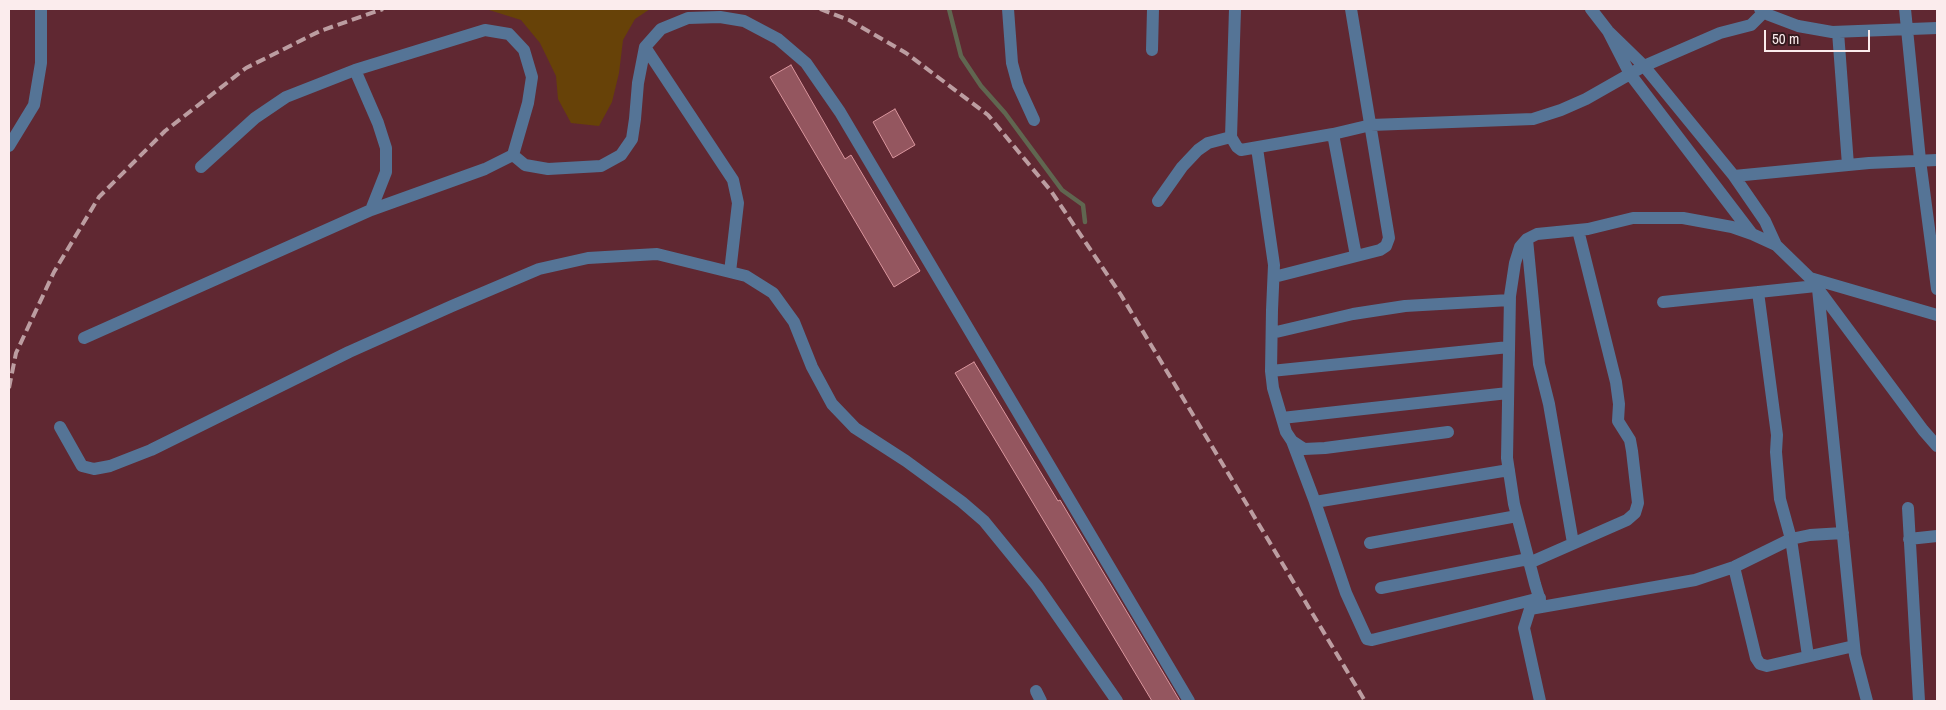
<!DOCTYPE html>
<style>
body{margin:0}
#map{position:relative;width:1946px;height:710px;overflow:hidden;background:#602832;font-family:"Archivo Narrow",sans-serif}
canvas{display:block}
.frame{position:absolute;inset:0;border:10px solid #fbeced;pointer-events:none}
.scale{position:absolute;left:1764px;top:30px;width:106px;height:22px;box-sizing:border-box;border:2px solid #fbeced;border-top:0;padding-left:6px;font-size:15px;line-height:18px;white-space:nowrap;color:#fbeced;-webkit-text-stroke:4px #351b1f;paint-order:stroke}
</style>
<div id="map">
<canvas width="1946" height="710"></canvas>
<div class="frame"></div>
<div class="scale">50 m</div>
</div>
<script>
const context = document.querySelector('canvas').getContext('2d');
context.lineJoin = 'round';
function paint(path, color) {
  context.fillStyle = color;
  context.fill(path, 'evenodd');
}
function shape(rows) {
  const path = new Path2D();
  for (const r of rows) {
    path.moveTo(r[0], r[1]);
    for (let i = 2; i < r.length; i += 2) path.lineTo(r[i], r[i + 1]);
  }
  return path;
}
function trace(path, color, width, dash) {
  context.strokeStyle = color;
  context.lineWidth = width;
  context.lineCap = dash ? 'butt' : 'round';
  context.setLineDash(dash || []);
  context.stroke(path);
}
const green = shape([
 [486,9,650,9,635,19,623,40,619,73,612,102,599,126,571,123,558,99,556,76,540,43,521,20]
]);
const stream = shape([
 [949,9,961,56,981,86,1005,113,1062,190,1083,205,1085,222]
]);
const building = shape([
 [791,65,845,159,851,155,920,271,894,287,770,77,791,65],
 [895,109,915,145,893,158,873,122,895,109],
 [974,362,1058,501,1060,500,1180,701,1152,701,955,373,974,362]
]);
const minor = shape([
 [1008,9,1012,63,1018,85,1034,120],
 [1235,9,1231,137,1237,147,1241,150,1333,134,1371,125,1533,119,1561,110,1586,99,1644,66,1720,33,1751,25,1764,12],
 [1591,9,1608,31,1644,66,1734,176,1765,221,1776,245],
 [1760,9,1769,15,1798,26,1832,32,1937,28],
 [1905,9,1920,160,1937,289],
 [1608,31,1630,74,1752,234,1776,245,1810,278,1923,430,1937,446],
 [1838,32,1848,165],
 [645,47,733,180,738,203,730,272],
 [1152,50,1153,9],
 [355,70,378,123,386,148,386,172,371,210],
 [1333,134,1356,256],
 [9,146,34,105,41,63,41,9],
 [1257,148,1274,265,1272,310,1271,371,1273,388,1286,432,1292,441,1304,449,1325,448,1448,432],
 [513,155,525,165,548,169,601,166,621,155,632,139,635,119,638,83,645,47,661,29,688,18,720,17,744,21,778,39,806,63,840,112,1189,701],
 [1734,176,1869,163,1937,160],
 [1158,201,1182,167,1198,150,1208,143,1231,137],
 [1527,239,1539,364,1549,404,1573,543],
 [1274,277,1380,250,1386,246,1389,238,1351,9],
 [1810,278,1937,315],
 [1818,289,1855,655,1867,701],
 [1758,292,1777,435,1776,452,1780,499,1791,539,1808,656],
 [1663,302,1816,286],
 [1272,333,1353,314,1405,306,1510,300],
 [84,338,371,210,485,169,513,155,528,103,532,77,524,50,509,34,485,30,355,70,286,97,255,118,201,167],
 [1271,371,1509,347],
 [1282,418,1508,393],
 [60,427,82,466,94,469,110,466,151,450,349,352,452,306,539,269,588,258,657,254,746,276,773,293,794,322,812,367,832,404,855,428,906,461,962,502,984,521,1037,586,1117,701],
 [1292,441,1315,502,1346,593,1367,639,1372,640,1540,598],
 [1315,502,1509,470],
 [1908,508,1919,701],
 [1909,539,1937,536],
 [1370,543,1517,516],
 [1529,563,1627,520,1635,513,1638,503,1632,451,1630,440,1618,421,1619,404,1616,382,1578,230],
 [1734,567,1756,658,1760,664,1767,666,1854,646],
 [1381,588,1528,559],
 [1542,607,1535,584,1514,504,1507,458,1510,296,1515,263,1520,247,1527,239,1537,234,1588,229,1633,218,1683,218,1732,227,1752,234],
 [1036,691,1041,701],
 [1540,701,1524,628,1530,609,1695,580,1734,567,1791,539,1810,535,1843,533]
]);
const rail = shape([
 [820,9,849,20,906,53,988,115,1051,191,1121,295,1365,701],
 [9,388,16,353,54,272,99,197,165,131,246,68,320,31,383,9]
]);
paint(green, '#674208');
trace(stream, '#606650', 4.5);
paint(building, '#94565f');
trace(building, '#da969e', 1);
trace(minor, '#557496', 12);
trace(rail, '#bc9da1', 4, [10, 5]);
</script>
